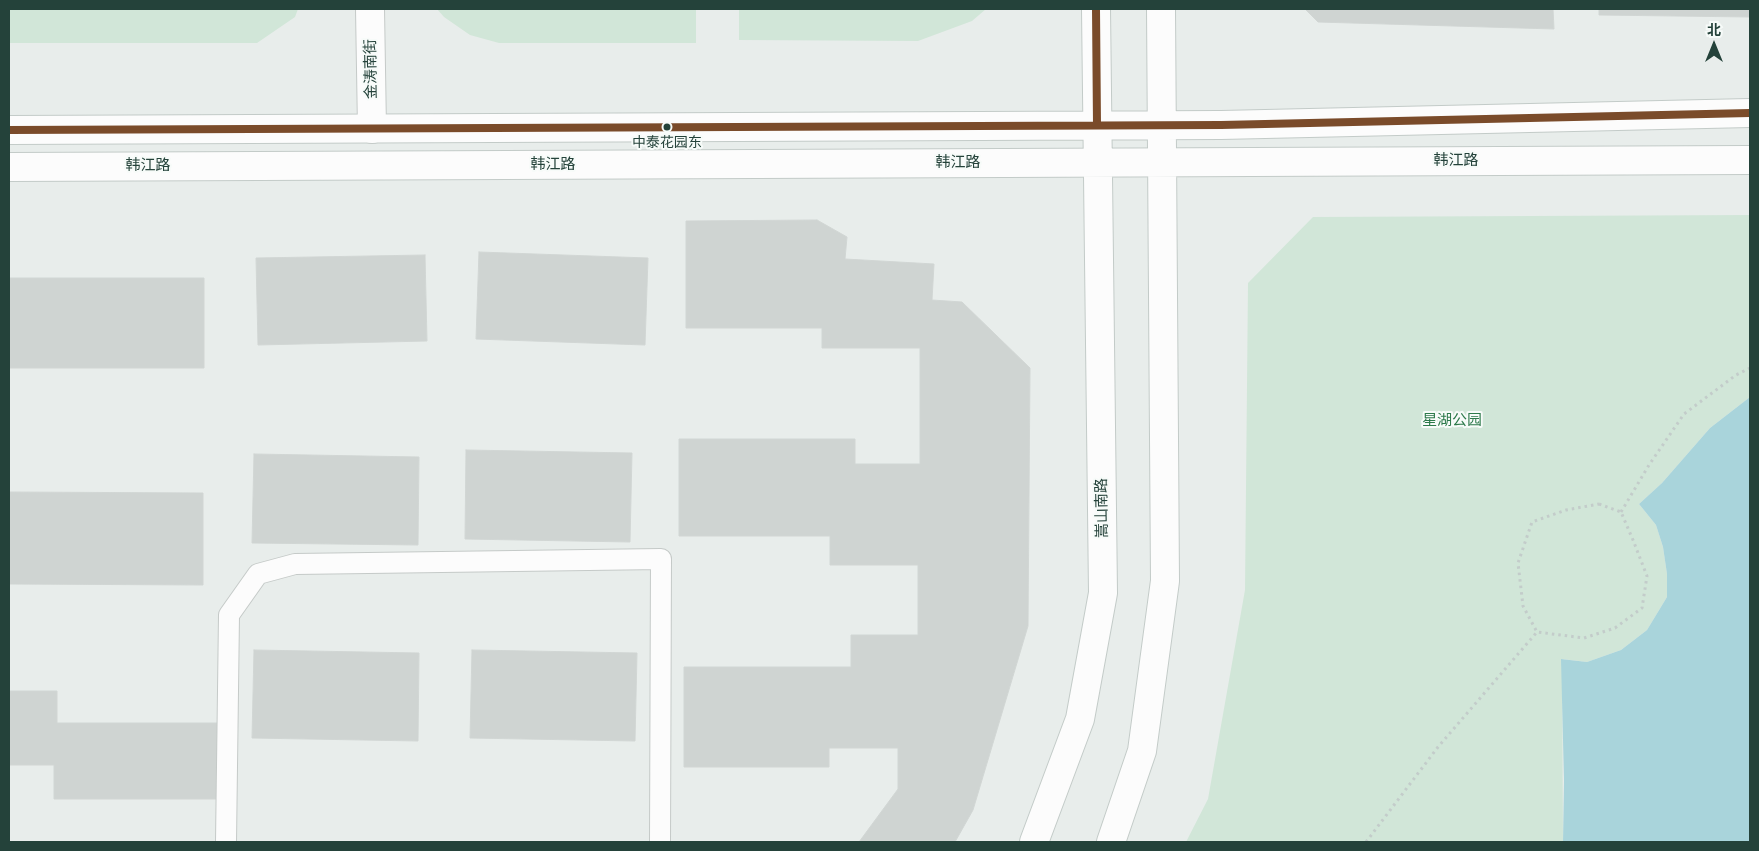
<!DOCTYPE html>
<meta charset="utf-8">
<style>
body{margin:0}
#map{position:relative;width:1759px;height:851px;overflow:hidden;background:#e8edeb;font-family:Montserrat,"Noto Sans SC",sans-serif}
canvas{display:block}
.frame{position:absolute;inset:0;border:10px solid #24423a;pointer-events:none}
.north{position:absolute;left:1689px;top:20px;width:50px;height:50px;-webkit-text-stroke:4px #f7fbf9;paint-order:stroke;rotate:0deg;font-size:14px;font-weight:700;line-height:20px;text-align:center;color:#24423a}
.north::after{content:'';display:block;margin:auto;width:18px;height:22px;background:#24423a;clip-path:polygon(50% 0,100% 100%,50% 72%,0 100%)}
</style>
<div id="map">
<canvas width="1759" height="851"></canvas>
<div class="frame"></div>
<div class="north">北</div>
</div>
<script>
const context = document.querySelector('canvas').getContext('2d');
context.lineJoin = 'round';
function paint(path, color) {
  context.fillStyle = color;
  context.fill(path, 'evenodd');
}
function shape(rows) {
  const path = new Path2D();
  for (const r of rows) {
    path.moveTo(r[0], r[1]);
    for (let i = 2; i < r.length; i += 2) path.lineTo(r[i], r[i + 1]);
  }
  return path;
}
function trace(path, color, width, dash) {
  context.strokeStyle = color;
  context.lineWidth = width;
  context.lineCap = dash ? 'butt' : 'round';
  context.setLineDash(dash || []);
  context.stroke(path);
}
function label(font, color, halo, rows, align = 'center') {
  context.font = font + ' Montserrat,"Noto Sans SC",sans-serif';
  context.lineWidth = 4;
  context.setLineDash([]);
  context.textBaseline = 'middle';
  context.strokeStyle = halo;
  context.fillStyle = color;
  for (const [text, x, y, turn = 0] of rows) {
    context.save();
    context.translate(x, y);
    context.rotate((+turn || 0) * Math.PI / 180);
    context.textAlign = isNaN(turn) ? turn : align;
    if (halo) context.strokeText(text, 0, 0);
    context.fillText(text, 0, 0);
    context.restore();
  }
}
const green = shape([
 [9,9,298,9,295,17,257,43,9,43],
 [437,9,696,9,696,43,499,43,470,35,444,17],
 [739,9,986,9,972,21,918,41,739,40],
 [1750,215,1750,397,1710,428,1662,483,1639,504,1656,525,1663,547,1667,574,1667,597,1647,630,1621,650,1587,662,1562,659,1563,842,1186,842,1208,799,1245,590,1248,283,1313,217]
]);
const water = shape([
 [1750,397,1750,842,1563,842,1564,781,1561,659,1587,662,1621,650,1647,630,1667,597,1667,574,1663,547,1656,525,1639,504,1662,483,1710,428]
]);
const building = shape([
 [1305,9,1553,9,1554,29,1318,22,1305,9],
 [1599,9,1750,9,1750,17,1599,15,1599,9],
 [817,220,847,237,845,259,934,264,932,300,962,302,1030,368,1028,626,973,810,955,842,859,842,898,789,898,748,829,748,829,767,684,767,684,667,851,667,851,635,918,635,918,565,830,565,830,536,679,536,679,439,855,439,855,464,920,464,920,348,822,348,822,328,686,328,686,221,817,220],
 [479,252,648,258,645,345,476,339,479,252],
 [425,255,427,341,258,345,256,258,425,255],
 [9,278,204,278,204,368,9,368,9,278],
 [466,450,632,453,630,542,465,539,466,450],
 [254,454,419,457,418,545,252,543,254,454],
 [9,492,203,493,203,585,9,584,9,492],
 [254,650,419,653,418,741,252,738,254,650],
 [472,650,637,653,635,741,470,738,472,650],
 [9,691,57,691,57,723,217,723,217,799,54,799,54,765,9,765,9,691]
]);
const path = shape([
 [1599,504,1621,512,1633,540,1647,576,1642,608,1615,628,1584,638,1537,632,1523,606,1518,563,1532,522,1566,510,1599,504],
 [1621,512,1649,465,1684,414,1736,375,1750,368],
 [1366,842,1438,747,1537,632]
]);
const lane = shape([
 [226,842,229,615,258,574,295,564,661,559,660,842]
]);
const street = shape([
 [370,9,372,129]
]);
const secondary = shape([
 [9,130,1221,125,1750,113],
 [9,167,1750,160],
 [1034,842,1080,719,1103,593,1096,9],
 [1111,842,1142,751,1165,581,1161,9]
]);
const bus1 = shape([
 [1096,9,1097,125],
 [9,130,1221,125,1750,113]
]);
const markers = [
 [667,127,4.5,"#24423a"]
];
const busNames = [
 ["中泰花园东",667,143]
];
const streetNames = [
 ["金涛南街",371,69,-91],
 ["韩江路",1456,161],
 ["韩江路",958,163],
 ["韩江路",553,165],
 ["韩江路",148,166],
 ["嵩山南路",1102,508,-91]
];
const parkNames = [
 ["星湖公园",1452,421]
];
paint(green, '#d1e6d8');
paint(water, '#a9d4db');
paint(building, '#cfd4d2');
trace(building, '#d1d6d4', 1);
trace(lane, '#c5cac8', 22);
trace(street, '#c5cac8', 30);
trace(secondary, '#c3cbc8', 30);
trace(path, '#c3ccca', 3, [2.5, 4]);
trace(lane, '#fcfcfc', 20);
trace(street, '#fcfcfc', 28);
trace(secondary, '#fcfcfc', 28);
trace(bus1, '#7a4b2a', 8);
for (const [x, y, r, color] of markers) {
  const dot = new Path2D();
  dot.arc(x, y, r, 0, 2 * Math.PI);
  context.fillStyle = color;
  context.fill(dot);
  trace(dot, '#f7fbf9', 2);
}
label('14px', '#24423a', '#f7fbf9', busNames);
label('15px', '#24423a', '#f7fbf9', streetNames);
label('15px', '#2d7a4b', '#f7fbf9', parkNames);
</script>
